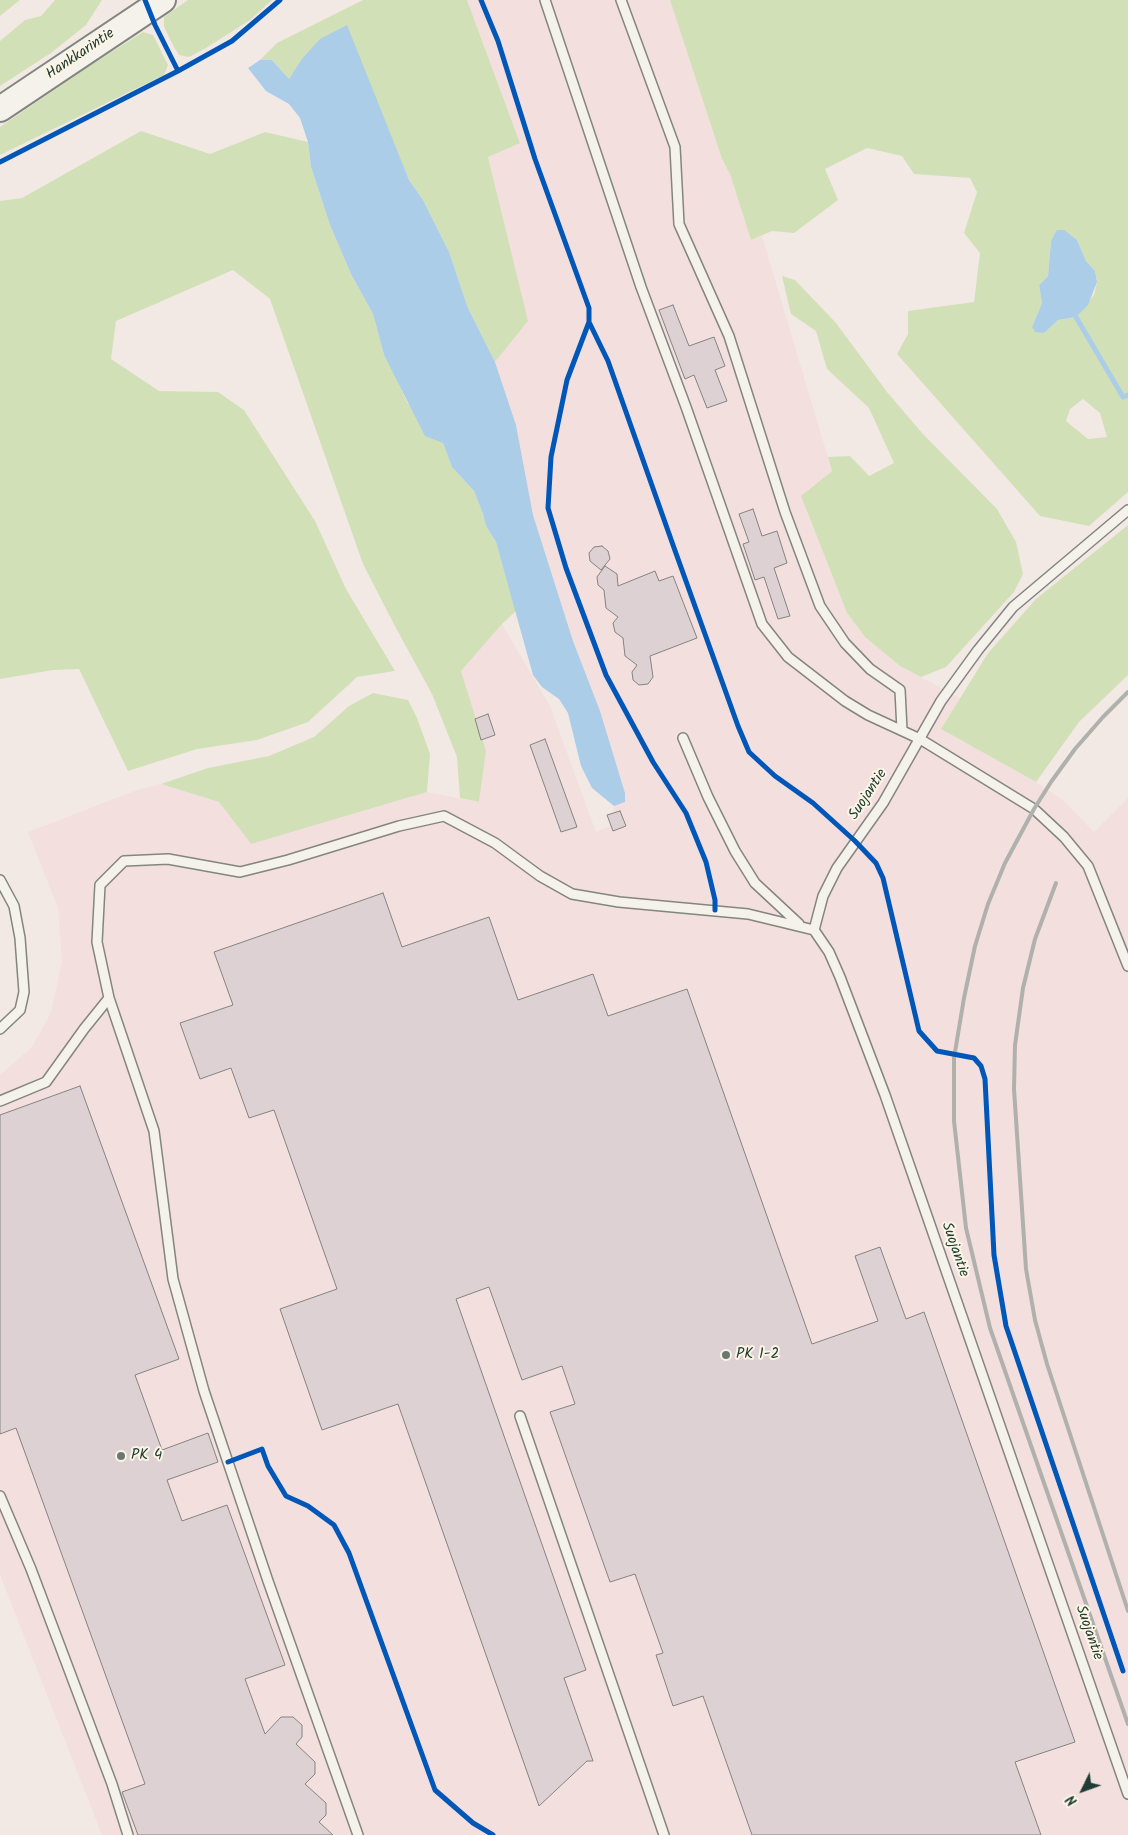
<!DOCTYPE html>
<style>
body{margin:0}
#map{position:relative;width:1128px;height:1835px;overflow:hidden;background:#f2e9e5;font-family:Kalam,sans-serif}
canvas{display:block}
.north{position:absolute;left:1058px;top:1765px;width:50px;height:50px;-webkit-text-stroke:4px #fcf5e5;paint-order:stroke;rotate:228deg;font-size:14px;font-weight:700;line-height:20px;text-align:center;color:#1f3d34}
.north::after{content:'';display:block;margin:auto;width:18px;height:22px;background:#1f3d34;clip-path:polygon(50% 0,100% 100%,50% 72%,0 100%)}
</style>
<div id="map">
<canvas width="1128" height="1835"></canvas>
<div class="north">N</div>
</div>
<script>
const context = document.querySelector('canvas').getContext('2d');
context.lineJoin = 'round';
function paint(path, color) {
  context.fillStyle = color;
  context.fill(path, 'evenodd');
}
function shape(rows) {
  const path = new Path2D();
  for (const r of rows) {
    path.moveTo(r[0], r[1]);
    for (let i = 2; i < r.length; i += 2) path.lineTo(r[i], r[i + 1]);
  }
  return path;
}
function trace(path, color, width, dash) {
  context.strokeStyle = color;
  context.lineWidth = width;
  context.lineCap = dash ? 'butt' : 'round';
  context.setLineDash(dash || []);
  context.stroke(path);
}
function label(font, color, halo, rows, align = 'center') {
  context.font = font + ' Kalam,sans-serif';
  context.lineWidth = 4;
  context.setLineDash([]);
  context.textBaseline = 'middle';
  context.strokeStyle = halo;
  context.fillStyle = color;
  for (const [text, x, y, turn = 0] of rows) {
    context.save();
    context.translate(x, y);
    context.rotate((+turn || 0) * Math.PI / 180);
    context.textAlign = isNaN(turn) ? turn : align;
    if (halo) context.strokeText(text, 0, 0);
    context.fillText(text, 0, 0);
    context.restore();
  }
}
const built = shape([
 [467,0,670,0,722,159,730,174,751,240,762,236,832,471,801,496,847,613,865,637,900,666,960,698,941,729,1036,782,1063,800,1094,832,1128,798,1128,1835,102,1835,0,1575,0,1075,32,1047,51,1012,62,962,58,908,28,832,137,790,161,784,219,802,251,844,427,792,479,802,486,751,461,671,502,624,550,706,596,832,610,826,614,806,625,802,625,793,600,711,573,641,533,515,516,425,495,362,527,321,488,157,520,142]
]);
const green = shape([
 [0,0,20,0,0,16],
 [55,0,102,0,86,25,51,53,0,86,0,41,25,20,41,16],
 [188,0,272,0,250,20,206,48,189,57,179,55,174,47,164,27,164,17],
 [363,0,467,0,520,143,488,157,528,321,495,362,468,308,449,252,423,200,409,180,352,41,301,60,289,79,272,60,260,60,277,43],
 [670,0,1128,0,1128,492,1089,526,1040,516,897,354,908,334,908,311,974,302,980,253,964,233,977,192,970,178,914,174,902,156,867,148,825,169,838,200,794,233,772,231,751,240,730,174,722,159],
 [1077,240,1086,261,1095,271,1097,282,1094,295,1076,317,1058,320,1044,333,1032,327,1042,303,1039,285,1048,276,1051,241],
 [1083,399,1100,413,1107,437,1088,439,1066,421,1070,409],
 [143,32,153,35,168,65,164,75,0,155,0,127,91,65],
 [141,131,210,154,265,132,308,142,311,167,330,225,351,274,373,314,384,355,396,377,407,402,443,443,452,467,474,491,483,514,486,526,496,542,516,611,502,624,461,671,486,751,479,802,460,798,457,757,432,694,397,630,363,564,270,299,233,270,116,321,111,359,159,391,218,392,244,410,315,521,346,589,395,671,357,677,308,722,257,740,197,749,128,771,79,669,53,670,0,679,0,201,22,198],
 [782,276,795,280,836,323,887,392,922,433,997,509,1016,542,1023,574,1014,592,946,667,921,677,900,666,865,637,847,613,801,496,832,471,828,457,850,456,869,476,894,463,869,408,827,369,816,331,791,314],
 [1128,525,1128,675,1079,722,1036,782,941,729,988,653,1036,599],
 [373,693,408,700,417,718,430,754,427,792,251,844,219,802,161,784,208,768,269,756,314,737,349,706]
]);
const water = shape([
 [347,25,409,180,423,200,449,252,468,308,495,362,516,425,533,515,573,641,600,711,625,793,625,802,614,806,592,788,581,766,568,713,559,699,542,687,533,675,496,542,486,526,483,514,474,491,452,467,443,443,425,436,384,355,373,314,351,274,330,225,311,167,308,142,300,118,289,104,266,91,248,68,260,60,272,60,289,79,301,60,320,39],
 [1057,230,1064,230,1077,240,1086,261,1095,271,1097,282,1088,305,1076,317,1058,320,1044,333,1035,332,1032,327,1042,303,1039,285,1048,276,1051,241]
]);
const stream = shape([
 [1076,317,1123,397,1128,395]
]);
const building = shape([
 [673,305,689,346,714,337,725,366,715,370,727,401,707,408,694,375,685,379,659,310,673,305],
 [753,509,762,536,777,531,787,563,774,568,790,616,778,619,764,577,755,580,743,544,749,542,739,514,753,509],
 [602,546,608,551,610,559,601,570,590,561,589,553,594,547,602,546],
 [605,566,617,574,618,586,655,571,659,581,673,576,697,638,650,656,653,677,648,684,639,685,633,680,632,672,637,665,625,656,623,638,615,632,613,623,618,617,606,608,604,590,598,585,597,577,605,566],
 [488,714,495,735,481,740,475,719,488,714],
 [545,739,577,827,561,832,530,745,545,739],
 [620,811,626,826,613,831,607,815,620,811],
 [383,893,402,947,489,917,518,1000,593,974,608,1016,687,989,812,1344,878,1321,855,1256,880,1247,906,1319,924,1312,1075,1742,1015,1762,1041,1835,752,1835,703,1696,673,1706,656,1655,663,1653,635,1574,610,1582,550,1412,575,1404,562,1366,522,1380,489,1287,456,1299,586,1670,564,1678,593,1761,587,1761,539,1806,398,1404,322,1430,280,1309,337,1289,274,1110,249,1118,231,1068,200,1079,180,1023,233,1005,214,952,383,893],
 [80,1086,179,1359,135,1375,162,1450,208,1433,218,1462,167,1480,182,1521,227,1505,285,1665,245,1679,265,1734,281,1717,293,1717,302,1725,302,1737,296,1744,315,1762,315,1774,305,1784,326,1803,326,1815,319,1822,333,1835,138,1835,122,1792,145,1784,16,1428,0,1434,0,1115,80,1086]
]);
const service = shape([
 [545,0,641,287,686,407,762,624,788,657,845,701,868,715,920,739,1034,809,1064,837,1088,866,1128,966],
 [621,0,675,147,679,224,729,336,785,512,820,606,845,643,870,669,900,690,902,730],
 [1128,510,1013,607,978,650,941,701,883,803,837,868,823,896,814,930,829,952,840,977,885,1095,1128,1794],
 [683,738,708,797,735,851,755,883,799,924],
 [0,880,14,906,20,938,24,992,20,1010,0,1029],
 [0,1101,46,1082,84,1029,109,998],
 [520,1416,664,1835],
 [0,1496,31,1569,112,1784,128,1835],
 [358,1835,268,1581,204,1391,173,1279,154,1131,109,998,97,942,100,885,124,861,168,859,240,872,288,860,399,826,444,816,495,843,540,876,572,894,619,902,748,914,814,930]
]);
const secondary = shape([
 [0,109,163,0]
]);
const rail = shape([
 [1128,692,1103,717,1075,749,1051,782,1034,809,1005,863,988,904,975,946,964,998,954,1058,954,1121,966,1228,990,1328,1128,1724],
 [1056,883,1035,939,1023,988,1015,1045,1014,1089,1026,1269,1035,1320,1047,1364,1128,1611]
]);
const cycleway = shape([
 [145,0,155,25,178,71],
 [481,0,498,41,535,159,589,308,589,322,608,361,673,545,738,726,749,752,775,776,813,803,855,841,876,863,883,878,919,1031,937,1051,974,1058,981,1066,985,1079,994,1255,1006,1326,1123,1671],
 [0,162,178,71,232,41,280,0],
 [589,322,567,380,551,457,548,508,566,568,606,675,653,762,686,813,706,862,715,900,715,910],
 [228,1462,262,1449,268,1466,286,1496,308,1506,334,1525,349,1553,435,1790,473,1823,493,1835]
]);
const markers = [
 [726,1355,5,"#697972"],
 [121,1456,5,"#697972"]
];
const streetNames = [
 ["Hankkarintie",81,55,-34],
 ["Suojantie",869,795,-57],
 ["Suojantie",954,1250,71],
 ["Suojantie",1088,1633,71]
];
const poiNames = [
 ["PK 1-2",736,1355],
 ["PK 4",131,1456]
];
paint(built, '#f3dfde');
paint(green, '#d2e0b8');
paint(water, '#abcde8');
trace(stream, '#abcde8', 5);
paint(building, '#ded1d4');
trace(building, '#838581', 1);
trace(service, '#838581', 12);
trace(secondary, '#838581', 28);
trace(service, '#f5f1eb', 9);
trace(secondary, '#f5f1eb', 24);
trace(rail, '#b0b1ac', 4);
trace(cycleway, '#0057b8', 5);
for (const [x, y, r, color] of markers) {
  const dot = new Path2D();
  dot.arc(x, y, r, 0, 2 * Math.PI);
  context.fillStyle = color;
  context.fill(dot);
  trace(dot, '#fcf5e5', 2);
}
label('15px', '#1f3d34', '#fcf5e5', streetNames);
label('15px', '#1f3d34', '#fcf5e5', poiNames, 'left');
</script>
